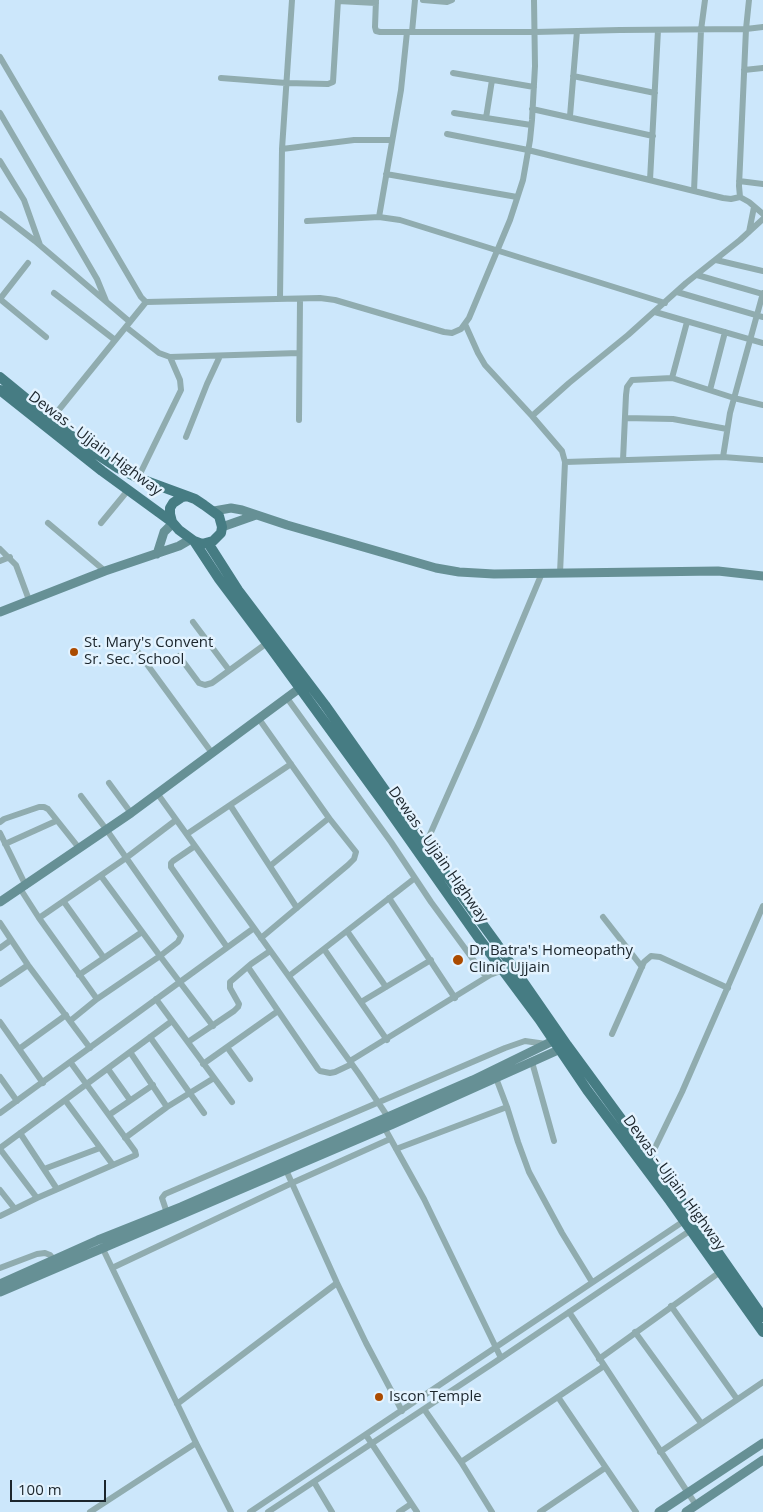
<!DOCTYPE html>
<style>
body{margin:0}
#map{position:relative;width:763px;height:1512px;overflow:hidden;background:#cce7fb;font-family:"Open Sans",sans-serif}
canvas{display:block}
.scale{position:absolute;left:10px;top:1480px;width:96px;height:22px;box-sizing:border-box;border:2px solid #1b252c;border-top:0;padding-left:6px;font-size:15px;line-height:18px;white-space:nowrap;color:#1b252c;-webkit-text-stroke:4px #e3f3ff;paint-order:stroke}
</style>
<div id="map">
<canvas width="763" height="1512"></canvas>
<div class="scale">100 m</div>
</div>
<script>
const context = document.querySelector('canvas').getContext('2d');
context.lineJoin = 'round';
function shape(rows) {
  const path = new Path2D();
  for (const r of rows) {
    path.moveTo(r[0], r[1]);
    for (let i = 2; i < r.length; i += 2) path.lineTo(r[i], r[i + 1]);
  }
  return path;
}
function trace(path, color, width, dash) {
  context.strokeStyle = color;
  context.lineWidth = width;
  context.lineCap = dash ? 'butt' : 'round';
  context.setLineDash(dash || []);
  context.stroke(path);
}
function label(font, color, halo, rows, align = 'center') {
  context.font = font + ' "Open Sans",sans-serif';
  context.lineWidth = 5;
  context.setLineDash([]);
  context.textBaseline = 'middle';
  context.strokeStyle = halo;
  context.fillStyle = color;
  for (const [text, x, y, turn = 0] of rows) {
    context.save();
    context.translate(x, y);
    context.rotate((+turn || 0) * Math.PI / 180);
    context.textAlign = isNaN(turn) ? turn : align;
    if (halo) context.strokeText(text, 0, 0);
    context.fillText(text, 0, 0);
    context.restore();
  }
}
const street = shape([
 [376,0,375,27,376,31,380,32,535,32,620,30,746,29,763,27],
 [423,0,447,2,452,0],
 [338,1,376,3],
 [412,32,415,0],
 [0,57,141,297,146,302,320,298,335,300,444,332,452,333,461,329,469,318,510,220,523,180,530,140,532,120,535,66,534,0],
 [744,70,763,68],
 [453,73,534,87],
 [573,76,655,93],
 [221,78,286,83,328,84,333,82,338,0],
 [532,109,653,136],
 [0,113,97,279,106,301],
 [454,113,531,125],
 [570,116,577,31],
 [486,118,492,80],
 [447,134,528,150,694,191,701,30,705,0],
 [282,149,354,140,392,140],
 [0,161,24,200,40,245],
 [386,174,517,197],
 [650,180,658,30],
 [739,181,763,184],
 [694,191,723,198,731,199,740,197,749,202,763,214],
 [740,197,739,186,746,29,749,0],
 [0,214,35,241,130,322],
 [379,217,401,90,407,32],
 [307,221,379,217,400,220,665,303],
 [749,232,754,207],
 [716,260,763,271],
 [697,275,763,294],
 [677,292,763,317],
 [54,293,115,340],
 [280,298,282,149,292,0],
 [0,299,46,337],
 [0,299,28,263],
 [655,312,763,343],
 [465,324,478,353,485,365,532,416,562,451,565,462,560,573],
 [126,327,159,353,170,357,299,353],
 [672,378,687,322],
 [710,390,725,332],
 [532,416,569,383,628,335,686,283,740,240,763,219],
 [625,418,673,419,727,429],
 [299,420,300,299],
 [49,422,146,302],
 [186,437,207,384,220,356],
 [723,457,730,413,763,293],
 [623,460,626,395,627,387,632,380,672,378,734,398,763,405],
 [565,462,723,457,763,460],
 [138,478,181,390,180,380,170,357],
 [48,523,105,571],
 [101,523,129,489],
 [0,549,16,565,29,600],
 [0,561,10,557],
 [193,622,229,670],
 [138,652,212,753],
 [179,656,199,683,205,685,212,683,267,643],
 [287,698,391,842,431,902,483,973,490,975,503,970],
 [259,719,329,818,356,852,354,859,348,865,261,938],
 [109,783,131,813],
 [157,793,359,1074,390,1120],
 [230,805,297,908],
 [0,822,4,819,39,807,44,807,48,809,79,848],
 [0,833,26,886],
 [187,834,291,764],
 [5,844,56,821],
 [195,846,173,861,171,863,171,867,227,947],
 [424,848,478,726,542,573],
 [270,866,329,818],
 [101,876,160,956,213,1026],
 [21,890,39,918,97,999],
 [389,898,455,998],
 [64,902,104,958],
 [603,917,642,967],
 [39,918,126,858,176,820],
 [0,923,28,965,90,1048],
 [347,931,386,987],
 [0,948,11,940],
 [324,949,387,1040],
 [248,967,318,1069,320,1071,330,1073,335,1072,352,1064],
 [79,975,142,932],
 [289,976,415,878],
 [0,984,28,965],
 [156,999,232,1102],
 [361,1002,431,960],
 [70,1021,97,999,160,956,178,942,181,936,106,829,81,796],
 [0,1022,43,1083],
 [612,1034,644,962,651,956,660,957,728,988],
 [150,1037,204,1113],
 [188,1042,234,1011,238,1007,239,1004,230,988,230,982,251,964,270,951],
 [227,1047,250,1079],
 [19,1049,66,1015],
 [130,1052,167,1107],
 [350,1061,490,975],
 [532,1062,554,1141],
 [203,1064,278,1011],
 [108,1069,130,1100],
 [0,1077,17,1101],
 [496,1078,507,1107,518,1142,529,1172,562,1233,592,1282],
 [65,1100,113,1165],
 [0,1113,254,928],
 [109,1115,153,1085],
 [384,1127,424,1199,501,1358],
 [20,1133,57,1189],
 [125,1138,167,1107,214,1078],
 [0,1148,172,1021],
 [0,1149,37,1198],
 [396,1149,507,1107],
 [650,1158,682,1092,763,906],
 [44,1169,100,1148],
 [286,1170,337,1283,366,1343,402,1411],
 [0,1190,15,1209],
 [167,1213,162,1198,165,1194,505,1048,525,1041,546,1044],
 [0,1216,37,1198,136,1155,135,1151,71,1063],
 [102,1247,196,1443,231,1512],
 [0,1268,37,1254,45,1253,50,1255,55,1261],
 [112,1268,292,1183,390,1139],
 [671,1306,737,1399],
 [569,1312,696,1505],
 [635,1332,701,1423],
 [599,1359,720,1272],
 [558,1397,636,1512],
 [177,1404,337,1283],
 [424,1409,461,1462,492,1512],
 [366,1435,417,1512],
 [660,1452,763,1382],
 [461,1462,604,1366],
 [314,1482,332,1512],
 [90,1512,196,1443],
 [250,1512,687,1219],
 [268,1512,495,1362,694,1228],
 [399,1512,411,1504],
 [540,1512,605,1468]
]);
const secondary = shape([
 [214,511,231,508,242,510,287,525,436,568,459,572,494,574,718,571,763,576],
 [222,527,256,515],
 [157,554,164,532,173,523],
 [0,612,105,571,179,546,191,539],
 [0,902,131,813,304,685],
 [0,1284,98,1240,181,1207,473,1080,559,1038],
 [0,1292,393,1124,565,1047],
 [659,1512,763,1443],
 [686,1512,763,1460]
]);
const primary = shape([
 [0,377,83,445,118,468,138,478,187,496],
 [0,390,102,471,172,522],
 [187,496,195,499,204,505,219,516,222,527,221,533,213,541,202,544,194,541,179,530,172,522,170,514,170,508,173,503,182,497,187,496],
 [194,541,219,579,267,643,385,805,478,937,539,1019,587,1090,670,1201,763,1332],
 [208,543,238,590,325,705,389,796,497,944,567,1045,699,1225,763,1317]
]);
const markers = [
 [74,652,5,"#ab4b00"],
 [458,960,6,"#ab4b00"],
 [379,1397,5,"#ab4b00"]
];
const streetNames = [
 ["Dewas - Ujjain Highway",95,444,37],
 ["Dewas - Ujjain Highway",438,855,55],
 ["Dewas - Ujjain Highway",674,1183,54]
];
const poiNames = [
 ["St. Mary's Convent",84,643],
 ["Sr. Sec. School",84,660],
 ["Dr Batra's Homeopathy",469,951],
 ["Clinic Ujjain",469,968],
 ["Iscon Temple",389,1397]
];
trace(street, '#90acaf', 6);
trace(secondary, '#669095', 9);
trace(primary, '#467c83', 10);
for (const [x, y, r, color] of markers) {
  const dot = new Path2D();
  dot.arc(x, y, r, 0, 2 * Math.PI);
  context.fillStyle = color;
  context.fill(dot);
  trace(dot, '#e3f3ff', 2);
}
label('15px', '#1b252c', '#e3f3ff', streetNames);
label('15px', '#1b252c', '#e3f3ff', poiNames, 'left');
</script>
